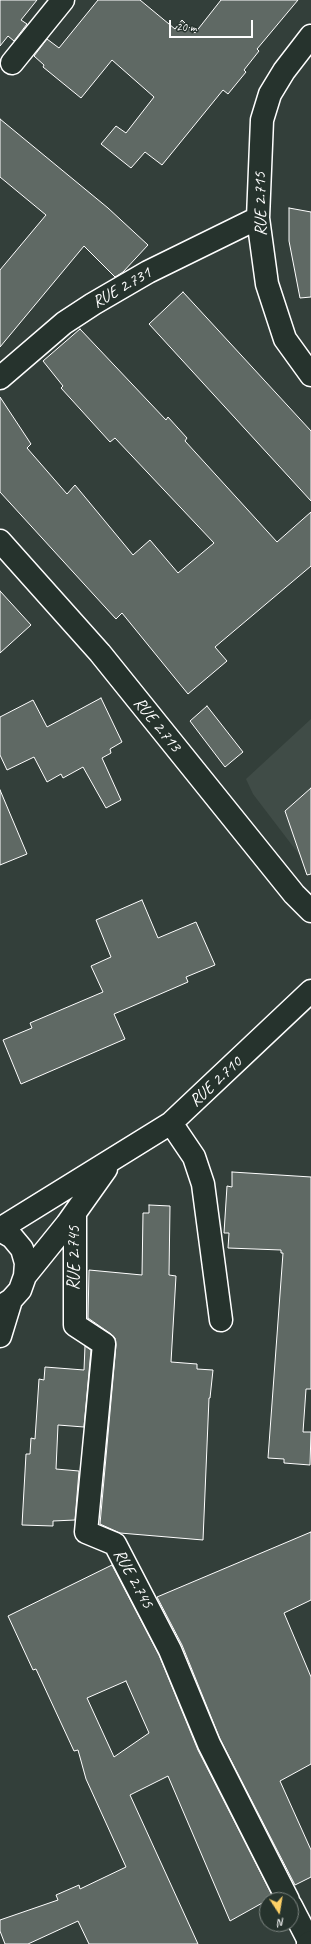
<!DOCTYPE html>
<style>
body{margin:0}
#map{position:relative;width:311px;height:1944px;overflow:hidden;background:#333f3a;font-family:Caveat,sans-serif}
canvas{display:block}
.north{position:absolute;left:259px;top:1892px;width:40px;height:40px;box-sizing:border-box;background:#26332d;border:1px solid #7d8581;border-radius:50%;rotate:168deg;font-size:11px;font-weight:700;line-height:16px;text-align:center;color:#fff}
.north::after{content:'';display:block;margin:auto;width:14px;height:18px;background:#ffd166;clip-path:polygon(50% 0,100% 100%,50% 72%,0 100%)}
.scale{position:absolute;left:169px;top:20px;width:84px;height:18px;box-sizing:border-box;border:2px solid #fff;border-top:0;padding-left:5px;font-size:12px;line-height:14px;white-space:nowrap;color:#fff;-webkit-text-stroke:3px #26332d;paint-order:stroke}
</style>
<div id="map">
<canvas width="311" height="1944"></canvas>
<div class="north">N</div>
<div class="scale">20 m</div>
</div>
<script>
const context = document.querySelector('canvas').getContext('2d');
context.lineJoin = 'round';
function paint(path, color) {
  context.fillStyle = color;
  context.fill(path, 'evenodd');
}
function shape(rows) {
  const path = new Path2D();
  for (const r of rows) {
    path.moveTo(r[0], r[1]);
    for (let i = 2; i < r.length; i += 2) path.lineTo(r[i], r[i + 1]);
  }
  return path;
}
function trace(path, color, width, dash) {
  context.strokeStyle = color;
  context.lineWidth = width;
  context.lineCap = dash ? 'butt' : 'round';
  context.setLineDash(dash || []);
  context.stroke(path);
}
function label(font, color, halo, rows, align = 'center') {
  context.font = font + ' Caveat,sans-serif';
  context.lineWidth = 3;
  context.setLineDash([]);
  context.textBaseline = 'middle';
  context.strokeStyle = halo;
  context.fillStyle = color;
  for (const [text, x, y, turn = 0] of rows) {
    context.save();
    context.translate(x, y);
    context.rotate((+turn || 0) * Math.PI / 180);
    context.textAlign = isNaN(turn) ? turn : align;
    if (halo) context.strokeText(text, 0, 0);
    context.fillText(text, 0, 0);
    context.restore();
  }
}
const built = shape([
 [311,719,311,870,253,794,246,779]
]);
const building = shape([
 [0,0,37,0,21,20,27,24,14,41,8,36,0,46,0,0],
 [98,0,140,0,175,29,182,20,195,33,221,0,298,0,257,49,259,51,244,70,246,72,228,94,223,90,162,165,145,152,131,168,101,144,116,126,126,133,154,97,112,60,81,98,43,67,44,65,34,56,47,39,59,48,98,0],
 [0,119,108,208,148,245,123,272,115,277,84,246,0,347,0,270,46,215,0,177,0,119],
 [289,208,311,212,311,297,300,298,289,241,289,208],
 [183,292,311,431,311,501,149,324,183,292],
 [80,329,166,420,168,417,187,438,185,441,277,542,311,512,311,566,215,647,227,661,188,694,122,613,116,619,0,492,0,397,31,444,27,448,67,494,75,485,133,555,150,540,178,573,214,543,115,438,110,442,61,388,63,386,43,361,80,329],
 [0,591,31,625,0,653,0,591],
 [101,698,122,742,110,749,111,753,102,758,121,800,106,808,83,767,63,778,61,774,47,782,34,757,7,770,0,755,0,717,33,700,47,727,101,698],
 [207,706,243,752,225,767,190,721,207,706],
 [311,788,311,874,307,875,285,811,311,788],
 [0,790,27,854,0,865,0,790],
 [142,900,158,938,196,922,215,965,186,977,188,982,114,1014,125,1039,21,1084,3,1040,32,1028,30,1023,103,992,91,966,111,957,96,920,142,900],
 [232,1172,311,1177,311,1389,306,1389,303,1432,311,1432,310,1465,284,1463,284,1459,268,1458,283,1253,281,1253,281,1250,228,1248,229,1233,224,1233,227,1186,232,1187,232,1172],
 [149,1205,170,1206,169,1275,176,1276,171,1362,197,1364,197,1369,213,1370,210,1398,209,1398,203,1540,120,1533,100,1524,116,1345,115,1338,111,1334,88,1318,89,1270,142,1275,143,1213,149,1213,149,1205],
 [85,1346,91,1350,84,1427,58,1425,56,1469,79,1471,75,1520,53,1521,53,1526,22,1525,26,1454,30,1454,31,1438,35,1439,39,1379,44,1380,45,1367,84,1370,85,1346],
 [311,1532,311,1600,284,1613,311,1677,311,1764,280,1781,311,1850,311,1877,295,1885,220,1739,182,1645,157,1597,311,1532],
 [112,1565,159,1655,198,1750,273,1897,230,1921,168,1776,130,1795,198,1944,89,1944,78,1921,28,1944,5,1944,0,1931,0,1920,58,1900,56,1895,79,1885,80,1889,126,1867,86,1779,78,1750,74,1751,36,1669,33,1670,8,1616,112,1565],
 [126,1681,149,1733,114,1757,87,1698,126,1681]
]);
const street = shape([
 [311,36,284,71,270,94,262,120,258,218,267,284,285,339,311,375],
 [12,63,63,0],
 [0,378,64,323,93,304,148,272,258,218],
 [0,541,100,653,294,894,311,911],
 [171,1123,194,1157,203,1184,221,1320],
 [75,1213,75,1325,104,1344,86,1532,115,1544,170,1650,209,1744,288,1900],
 [0,1229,171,1123,311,991],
 [0,1230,12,1237,22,1249,26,1263,25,1276,20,1290,11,1300,0,1307],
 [25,1276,67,1224,106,1169],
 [0,1336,11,1300],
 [291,1906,310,1943]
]);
const secondary = shape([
 [308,1944,311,1942]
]);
const streetNames = [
 ["RUE 2.715",261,204,-91],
 ["RUE 2.731",122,288,-30],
 ["RUE 2.713",157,725,51],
 ["RUE 2.710",216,1082,-43],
 ["RUE 2.745",75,1258,-90],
 ["RUE 2.745",133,1579,61]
];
paint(built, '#404c47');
paint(building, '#5f6964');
trace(building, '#fff', 1);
trace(street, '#fff', 25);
trace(secondary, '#fff', 25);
trace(street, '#26332d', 22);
trace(secondary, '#26332d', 22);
label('17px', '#fff', '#26332d', streetNames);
</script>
